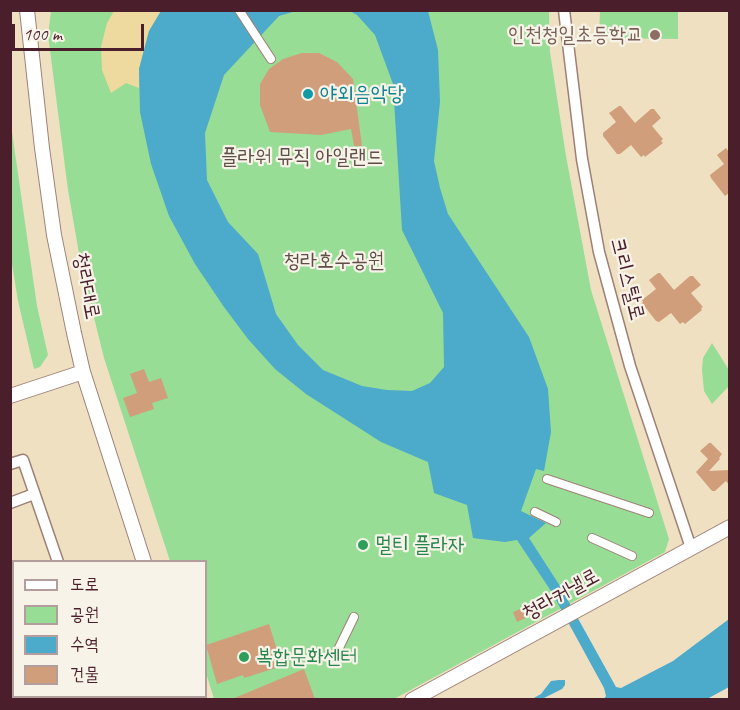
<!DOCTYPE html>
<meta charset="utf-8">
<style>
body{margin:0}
#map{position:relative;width:740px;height:710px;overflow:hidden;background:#f0e0c2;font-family:Caveat,"Poor Story",sans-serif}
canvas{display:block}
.frame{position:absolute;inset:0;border:12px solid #4a1f2b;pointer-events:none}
.legend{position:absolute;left:12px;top:560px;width:195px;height:138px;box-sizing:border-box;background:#f7f3e8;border:2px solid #b29e9c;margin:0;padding:8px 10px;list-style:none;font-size:18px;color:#4a1f2b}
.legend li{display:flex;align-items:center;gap:12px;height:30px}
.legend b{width:30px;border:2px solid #b29e9c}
.scale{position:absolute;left:12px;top:24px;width:132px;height:27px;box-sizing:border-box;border:3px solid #4a1f2b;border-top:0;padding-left:8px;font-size:18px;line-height:21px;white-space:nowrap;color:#4a1f2b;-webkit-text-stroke:4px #f7f3e8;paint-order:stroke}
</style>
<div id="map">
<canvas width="740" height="710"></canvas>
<div class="frame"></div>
<ul class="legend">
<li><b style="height:8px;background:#fff"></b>도로</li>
<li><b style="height:16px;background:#98dd95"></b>공원</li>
<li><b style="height:16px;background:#4caacb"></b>수역</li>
<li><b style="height:16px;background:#d09e7b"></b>건물</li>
</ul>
<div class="scale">100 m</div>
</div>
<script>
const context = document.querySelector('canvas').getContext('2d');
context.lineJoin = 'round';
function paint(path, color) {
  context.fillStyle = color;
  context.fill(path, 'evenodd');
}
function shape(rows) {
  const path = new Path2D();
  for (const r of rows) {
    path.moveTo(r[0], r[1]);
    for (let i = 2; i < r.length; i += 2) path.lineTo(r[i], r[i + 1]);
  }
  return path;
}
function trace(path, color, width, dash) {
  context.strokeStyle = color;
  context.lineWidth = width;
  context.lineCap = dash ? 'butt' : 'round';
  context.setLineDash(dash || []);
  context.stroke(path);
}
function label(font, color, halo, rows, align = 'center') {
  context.font = font + ' Caveat,"Poor Story",sans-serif';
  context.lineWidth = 4.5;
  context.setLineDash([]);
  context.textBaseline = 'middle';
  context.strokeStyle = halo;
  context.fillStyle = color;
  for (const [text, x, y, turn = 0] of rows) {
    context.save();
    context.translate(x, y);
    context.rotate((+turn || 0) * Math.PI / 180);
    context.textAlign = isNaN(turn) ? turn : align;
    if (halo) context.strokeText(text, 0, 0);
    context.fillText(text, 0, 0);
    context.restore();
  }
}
const green = shape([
 [51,11,549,11,550,52,566,156,591,290,669,539,665,552,394,699,214,699,206,673,206,562,170,561,104,358,81,265,68,190,48,35],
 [600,11,678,11,678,39,599,38],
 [10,118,37,306,48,355,40,367,34,369,18,301,11,258],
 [712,343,729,370,730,385,712,404,704,391,702,370,703,358]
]);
const sand = shape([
 [114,11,161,11,149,31,139,69,139,88,126,83,111,93,102,70,101,47,107,23]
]);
const water = shape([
 [161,11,296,11,279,16,224,75,205,133,207,180,228,222,258,254,276,314,298,345,323,370,362,386,387,390,412,391,430,383,444,367,443,313,402,230,393,84,375,35,357,15,350,11,428,11,438,50,440,102,434,161,440,188,448,214,529,337,548,389,551,432,544,471,536,469,521,511,546,523,529,538,560,586,616,687,621,688,673,661,729,619,729,687,707,699,604,699,606,696,604,688,551,591,517,540,505,542,473,538,467,505,434,493,428,462,381,442,306,394,275,369,248,339,224,307,195,264,169,216,151,164,140,112,139,69,149,31],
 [559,680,565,680,565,685,562,689,544,698,532,699,541,694,551,681]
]);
const building = shape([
 [302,53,319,53,337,62,353,79,362,146,354,146,351,129,321,135,270,132,260,105,260,84,269,69,283,59],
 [619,106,621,106,635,123,651,109,654,109,661,118,652,126,663,139,661,141,663,143,645,157,644,155,641,157,631,145,620,154,617,154,603,136,603,133,616,122,609,113],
 [726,148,729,152,729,193,725,196,711,178,710,175,724,164,717,155],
 [658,273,660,273,674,290,690,276,693,276,701,285,691,293,703,307,701,308,702,310,685,324,683,322,680,324,671,313,659,322,656,321,642,303,643,302,642,300,656,289,649,280],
 [144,369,149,382,161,378,168,398,152,403,154,409,130,417,123,398,137,393,130,374],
 [709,443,711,443,722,454,719,458,720,459,709,471,729,470,729,485,726,481,715,491,712,491,696,472,708,459,700,451],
 [528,606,532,615,517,622,513,612],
 [269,624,282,666,244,678,243,675,217,684,206,645],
 [304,669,315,699,232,699]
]);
const pedestrian = shape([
 [239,10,271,59],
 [547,479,649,513],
 [535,512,556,522],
 [592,538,632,556],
 [336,654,354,617]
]);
const minor = shape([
 [564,10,582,159,599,252,630,366,691,548],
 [10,464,23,460,58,562],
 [10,503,34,494],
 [10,575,14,574],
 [10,617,14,616]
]);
const tertiary = shape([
 [27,10,42,148,54,235,74,333,83,372,144,562],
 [10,396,83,372],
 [189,696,190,700],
 [412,700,730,527]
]);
const markers = [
 [655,35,6,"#8d6e63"],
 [308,94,6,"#0f9aa8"],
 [363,545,6,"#2e9e5b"],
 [244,657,6,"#2e9e5b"]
];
const educationNames = [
 ["인천청일초등학교",643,35]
];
const cultureNames = [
 ["야외음악당",320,94]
];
const parkNames = [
 ["플라워 뮤직 아일랜드",302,157],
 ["청라호수공원",334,261]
];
const streetNames = [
 ["크리스탈로",627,279,76],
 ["청라대로",86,286,79],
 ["청라커낼로",561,595,-29]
];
const leisureNames = [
 ["멀티 플라자",375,545],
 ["복합문화센터",256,657]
];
paint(green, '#98dd95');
paint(sand, '#eeda9e');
paint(water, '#4caacb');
paint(building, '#d09e7b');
trace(pedestrian, '#9d8076', 10);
trace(minor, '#9d8076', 13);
trace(tertiary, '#9d8076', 16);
trace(pedestrian, '#fff', 8);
trace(minor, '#fff', 10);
trace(tertiary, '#fff', 14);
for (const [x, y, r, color] of markers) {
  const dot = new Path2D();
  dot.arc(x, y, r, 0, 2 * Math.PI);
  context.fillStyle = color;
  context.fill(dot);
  trace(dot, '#f7f3e8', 2);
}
label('21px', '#785e54', '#f7f3e8', educationNames, 'right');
label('21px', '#0d838f', '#f7f3e8', cultureNames, 'left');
label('21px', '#5e4e46', '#f7f3e8', parkNames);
label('21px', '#4a1f2b', '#f7f3e8', streetNames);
label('21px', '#27864d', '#f7f3e8', leisureNames, 'left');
</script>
